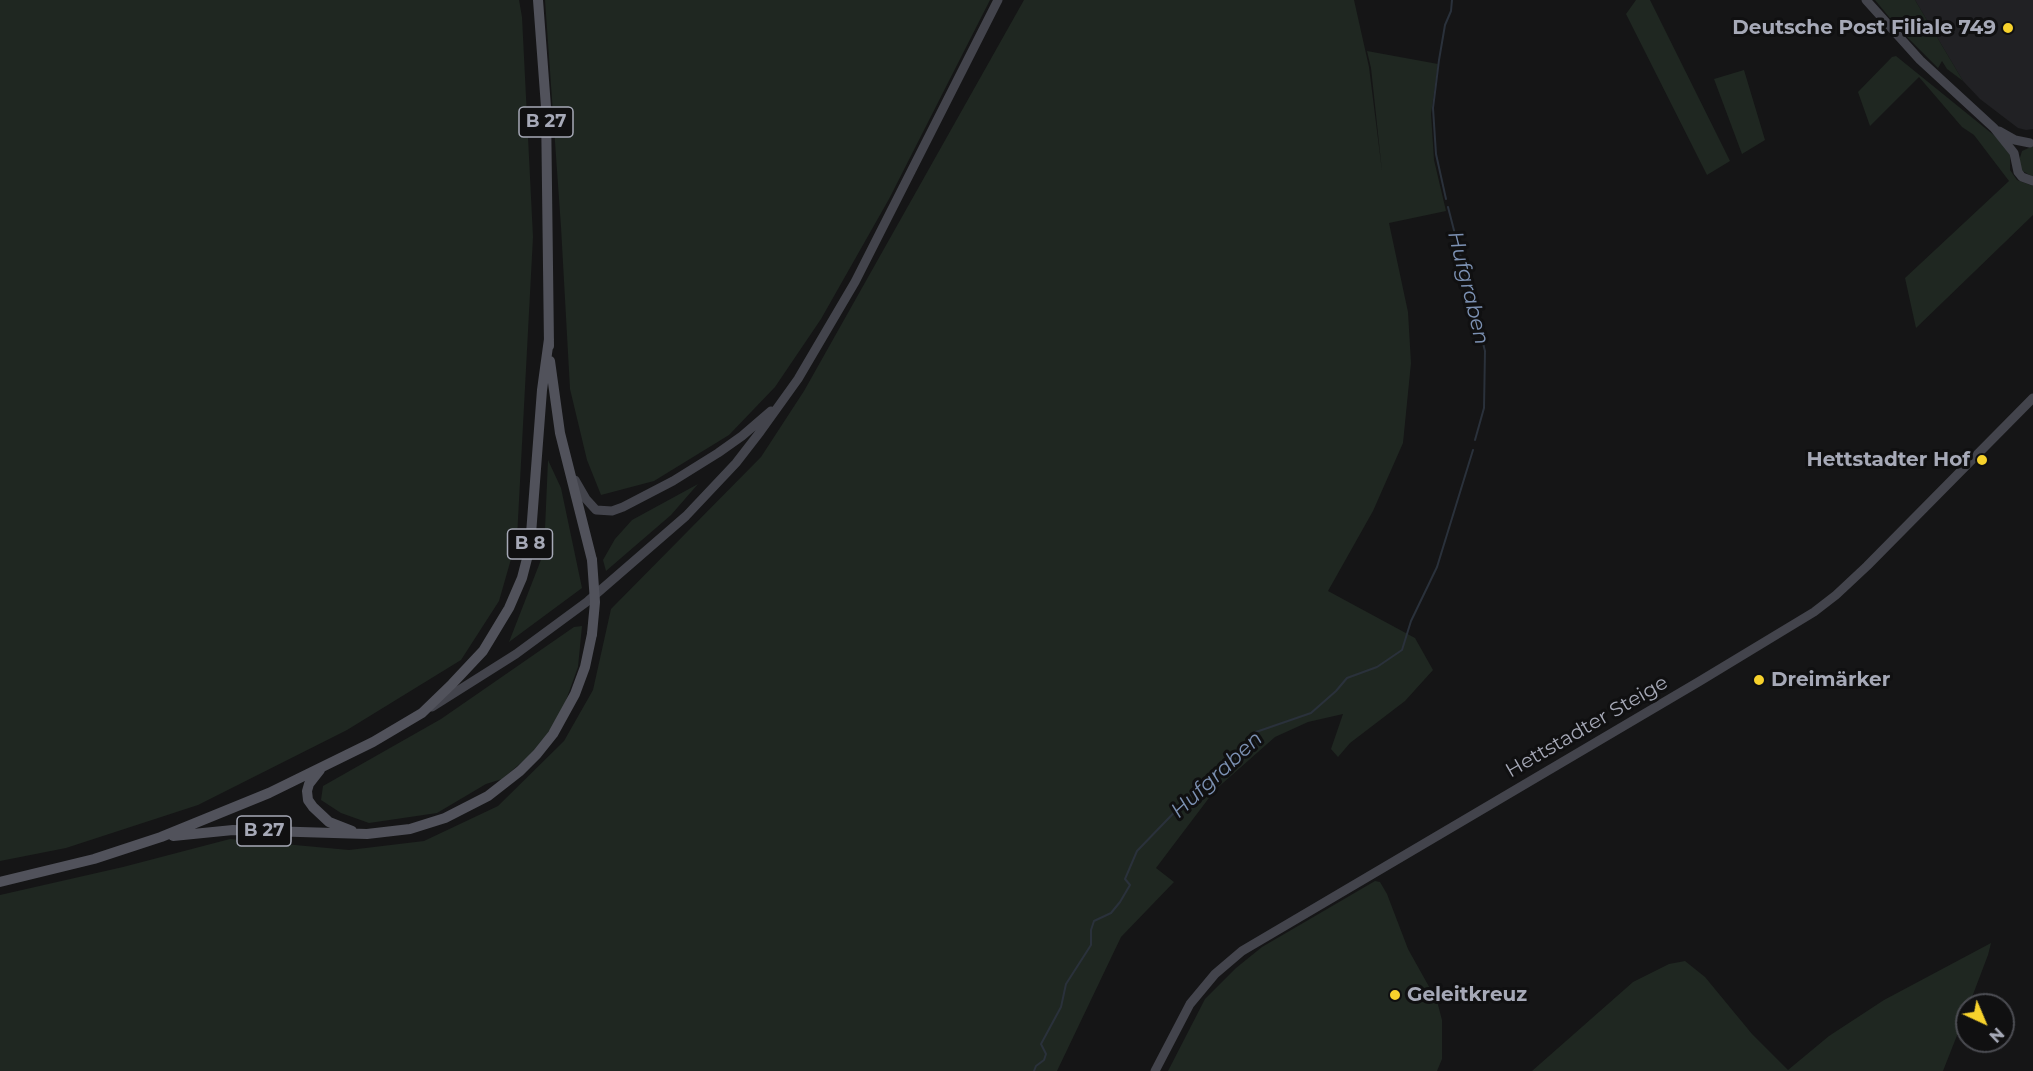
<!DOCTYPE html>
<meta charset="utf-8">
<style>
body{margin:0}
#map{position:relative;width:2033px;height:1071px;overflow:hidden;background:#151516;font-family:Montserrat,sans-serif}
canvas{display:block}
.north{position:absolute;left:1955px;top:993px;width:60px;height:60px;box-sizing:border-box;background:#101011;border:2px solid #4c4d53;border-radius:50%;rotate:136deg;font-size:16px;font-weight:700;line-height:24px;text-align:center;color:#a6a9b7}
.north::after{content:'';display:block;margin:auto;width:21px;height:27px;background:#f7d22c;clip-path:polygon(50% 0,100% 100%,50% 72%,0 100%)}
</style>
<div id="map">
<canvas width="2033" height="1071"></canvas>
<div class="north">N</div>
</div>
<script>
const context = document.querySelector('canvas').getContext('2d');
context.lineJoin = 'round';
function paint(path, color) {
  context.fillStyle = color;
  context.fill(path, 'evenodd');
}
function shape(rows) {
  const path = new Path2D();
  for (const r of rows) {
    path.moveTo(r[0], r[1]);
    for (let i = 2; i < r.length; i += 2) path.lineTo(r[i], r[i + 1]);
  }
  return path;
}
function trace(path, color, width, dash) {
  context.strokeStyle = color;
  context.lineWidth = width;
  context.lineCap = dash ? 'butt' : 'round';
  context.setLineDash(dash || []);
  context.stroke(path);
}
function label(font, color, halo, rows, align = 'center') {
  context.font = font + ' Montserrat,sans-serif';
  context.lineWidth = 6;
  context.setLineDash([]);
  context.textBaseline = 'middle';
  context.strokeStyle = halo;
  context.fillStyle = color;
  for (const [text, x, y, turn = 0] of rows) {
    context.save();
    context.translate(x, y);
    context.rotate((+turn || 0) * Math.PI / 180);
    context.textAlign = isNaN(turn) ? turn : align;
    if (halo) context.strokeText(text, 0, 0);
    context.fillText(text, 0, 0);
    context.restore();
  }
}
const built = shape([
 [1915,0,2033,0,2033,129,2026,130,2018,128,1980,99,1963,81]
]);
const green = shape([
 [0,0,519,0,522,17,533,237,517,538,499,601,461,660,347,730,198,805,66,848,0,861],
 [545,0,990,0,889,199,821,319,775,387,729,435,654,481,601,495,587,460,570,389,561,227],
 [1024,0,1354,0,1369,67,1382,171,1371,68,1367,51,1438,64,1431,114,1434,160,1446,211,1389,223,1408,312,1411,363,1403,443,1373,511,1328,591,1415,638,1433,670,1405,701,1350,743,1338,757,1331,749,1343,714,1308,722,1275,737,1215,790,1156,868,1174,882,1121,937,1057,1071,0,1071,0,895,123,867,230,839,349,850,424,841,498,806,564,741,593,690,611,609,761,457,804,391],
 [1636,0,1650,0,1730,161,1707,175,1626,14],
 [1875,0,1915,0,1963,81,1947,69,1942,61,1938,68,1899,29],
 [1896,56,2006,145,2010,153,2010,170,2017,180,2033,186,2033,215,1916,328,1905,278,2009,181,1974,135,1962,127,1919,77,1870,126,1858,92,1892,57],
 [1744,70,1765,140,1742,154,1714,79],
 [2033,146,2033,177,2021,170,2019,161,2022,151],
 [548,460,561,488,582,588,509,642,544,552],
 [698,484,671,515,606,571,603,560,615,539,632,520],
 [582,626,578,667,565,703,551,729,529,756,502,779,486,784,437,813,369,823,341,813,321,800,323,786,441,719,574,627],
 [1375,881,1380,882,1387,894,1408,949,1437,1001,1442,1020,1442,1059,1437,1071,1168,1071,1205,999,1236,968,1262,947],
 [1991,943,1988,955,1969,1005,1967,1005,1967,1010,1943,1071,1532,1071,1633,982,1669,964,1685,961,1705,977,1752,1034,1788,1070,1829,1036,1884,1000]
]);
const stream = shape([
 [1446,199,1436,154,1433,108,1439,60,1445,25,1451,11,1452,0],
 [1448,207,1485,351,1484,408,1475,440],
 [1034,1071,1036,1066,1044,1060,1046,1054,1041,1044,1061,1007,1066,984,1091,945,1091,930,1094,921,1111,913,1120,902,1130,885,1125,879,1137,851,1192,794,1210,782,1256,732,1311,713,1336,691,1347,678,1377,667,1402,650,1411,621,1437,567,1473,450]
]);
const secondary = shape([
 [1866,0,1920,60,1994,128,2014,153,2018,172,2022,177,2033,181],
 [1999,131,2015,140,2030,143],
 [575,480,586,499,596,510,612,511,623,507,673,481,718,453,742,436,771,411],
 [432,707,516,654,588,601,686,516,736,463,760,432,798,379,855,282,998,0],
 [1155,1071,1190,1004,1215,974,1242,951,1700,681,1814,612,1836,595,1867,566,2033,398]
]);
const primary = shape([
 [538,0,546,107,549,346],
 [550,361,560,433,592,560],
 [320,770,309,784,307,791,308,800,313,807,329,822,352,831],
 [173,836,233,830,367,834,410,829,445,818,488,796,520,771,537,754,553,734,575,694,585,667,592,634],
 [0,882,94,859,161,837,269,793,373,742,422,713,452,684,483,651,509,608,522,578,530,547,542,390,549,339]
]);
const primaryBridge = shape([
 [592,634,595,602,592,560]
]);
const markers = [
 [2008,28,6,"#f7d22c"],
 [1982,460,6,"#f7d22c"],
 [1759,680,6,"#f7d22c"],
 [1395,995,6,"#f7d22c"]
];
const shields = [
 [546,122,54],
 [530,544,45],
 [264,831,54]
];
const shieldNames = [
 ["B 27",546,122],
 ["B 8",530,544],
 ["B 27",264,831]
];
const poiNames = [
 ["Deutsche Post Filiale 749",1996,28],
 ["Hettstadter Hof",1970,460],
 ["Dreimärker",1771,680,"left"],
 ["Geleitkreuz",1407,995,"left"]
];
const streetNames = [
 ["Hettstadter Steige",1587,727,-30]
];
const waterNames = [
 ["Hufgraben",1468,288,76],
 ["Hufgraben",1217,775,-43]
];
paint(built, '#212124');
paint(green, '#1f2721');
trace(stream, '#2a313b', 2);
trace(secondary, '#43444c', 9);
trace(primary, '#51525b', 10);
trace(primaryBridge, '#51525b', 10);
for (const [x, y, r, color] of markers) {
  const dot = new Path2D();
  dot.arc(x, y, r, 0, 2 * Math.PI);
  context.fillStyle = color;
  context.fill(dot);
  trace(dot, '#101011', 2);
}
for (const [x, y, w] of shields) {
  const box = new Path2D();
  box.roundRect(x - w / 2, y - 15, w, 30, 4.5);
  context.fillStyle = '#101011';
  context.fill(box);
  trace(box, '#a6a9b7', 1.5);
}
label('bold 18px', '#a6a9b7', null, shieldNames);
label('bold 20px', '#a6a9b7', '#101011', poiNames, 'right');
label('20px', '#a6a9b7', '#101011', streetNames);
label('italic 21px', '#7c91b3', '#101011', waterNames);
</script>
